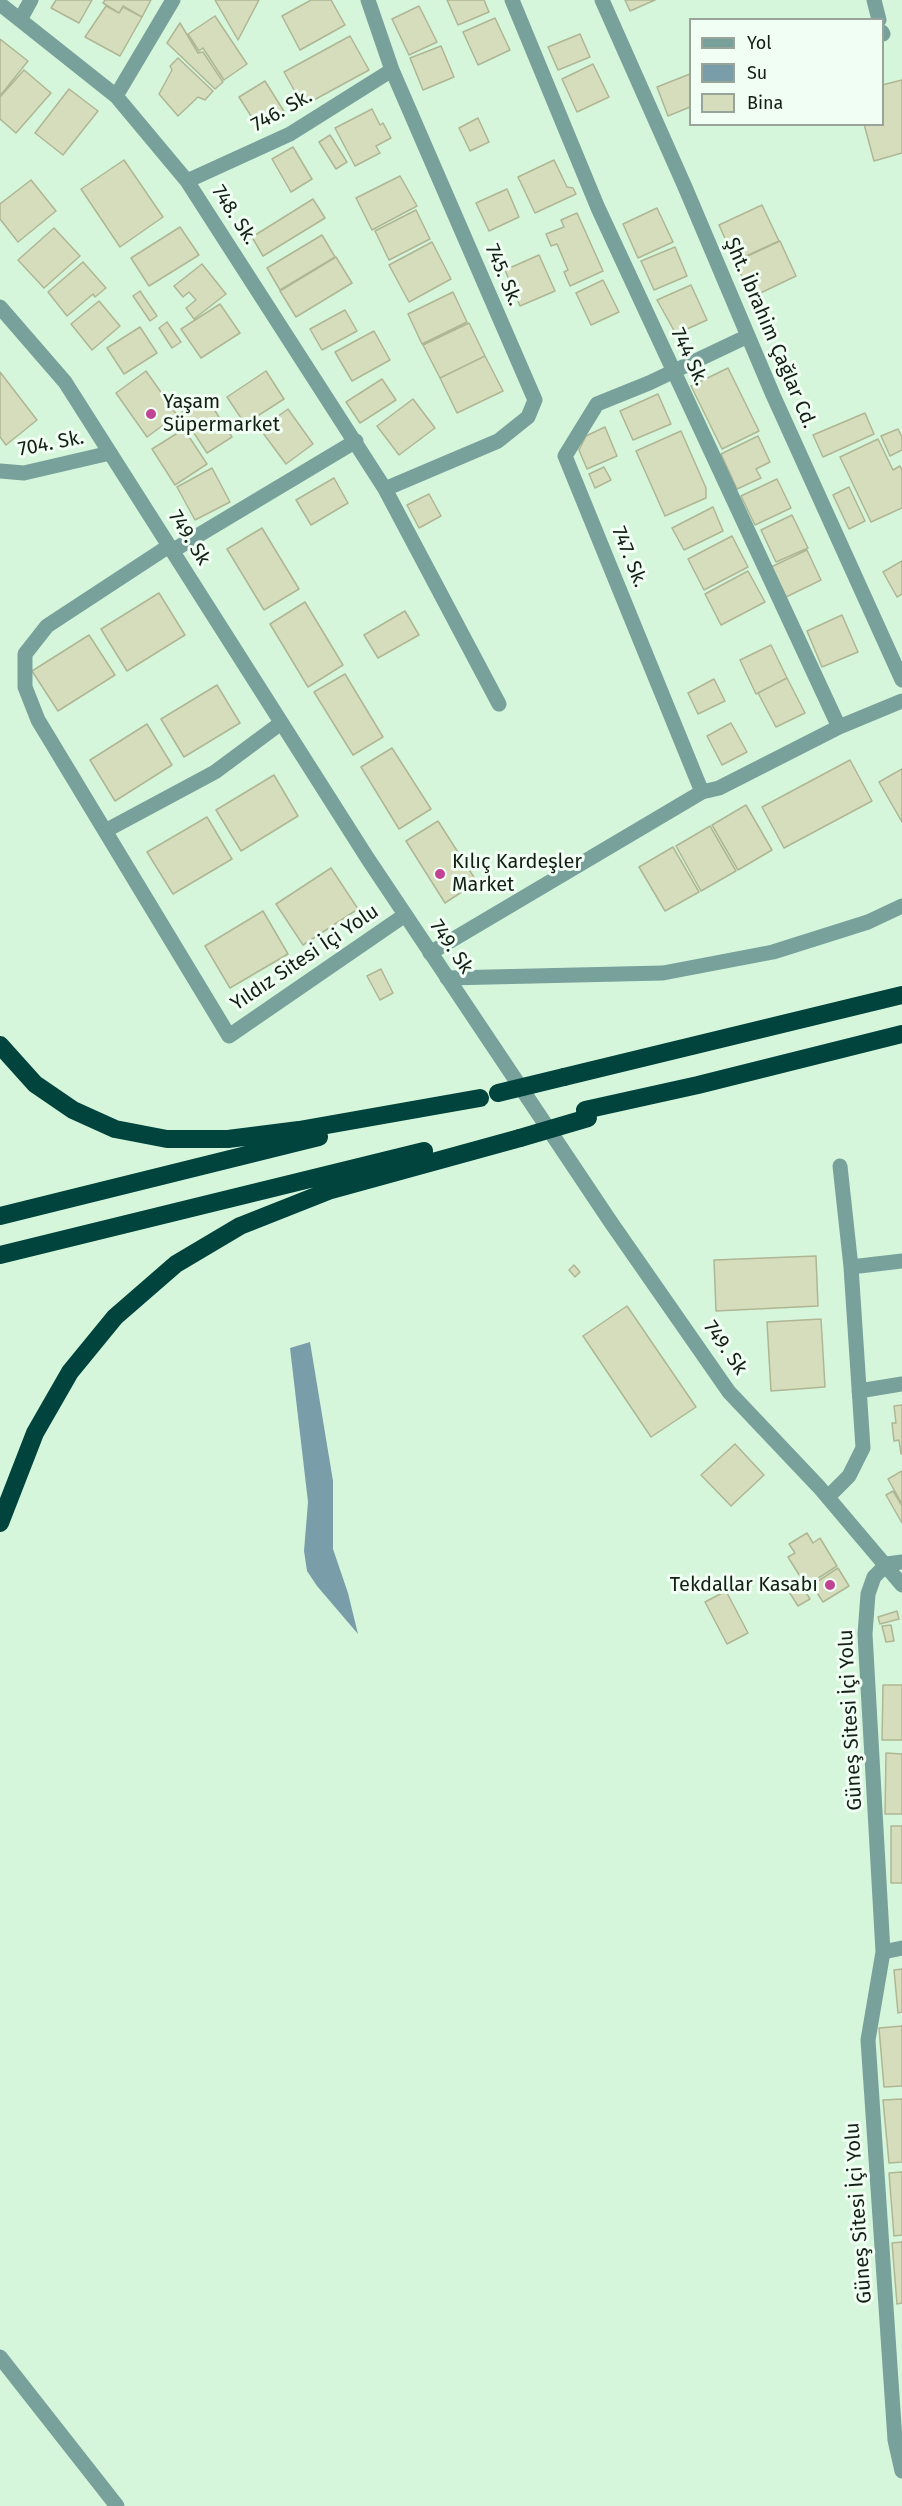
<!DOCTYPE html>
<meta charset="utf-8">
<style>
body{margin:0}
#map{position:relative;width:902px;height:2506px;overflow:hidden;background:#d6f6dc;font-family:"Fira Sans",sans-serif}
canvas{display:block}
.legend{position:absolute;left:689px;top:18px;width:195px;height:108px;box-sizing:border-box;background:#f1fef3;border:2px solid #98a49a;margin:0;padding:8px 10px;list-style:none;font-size:18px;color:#131e15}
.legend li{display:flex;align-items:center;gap:12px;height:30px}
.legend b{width:30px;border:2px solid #98a49a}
</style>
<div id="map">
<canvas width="902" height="2506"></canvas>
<ul class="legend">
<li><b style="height:8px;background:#77a19a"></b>Yol</li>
<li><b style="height:16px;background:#799ea9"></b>Su</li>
<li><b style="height:16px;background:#d6ddbd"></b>Bina</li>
</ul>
</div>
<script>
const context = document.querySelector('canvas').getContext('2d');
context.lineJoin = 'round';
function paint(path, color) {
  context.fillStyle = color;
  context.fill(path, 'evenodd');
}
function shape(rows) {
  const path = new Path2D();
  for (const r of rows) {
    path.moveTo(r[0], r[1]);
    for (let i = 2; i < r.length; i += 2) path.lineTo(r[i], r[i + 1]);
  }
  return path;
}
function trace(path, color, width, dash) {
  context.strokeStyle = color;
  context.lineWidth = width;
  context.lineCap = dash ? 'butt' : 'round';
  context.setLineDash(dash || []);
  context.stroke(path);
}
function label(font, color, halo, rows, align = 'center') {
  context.font = font + ' "Fira Sans",sans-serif';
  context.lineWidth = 6;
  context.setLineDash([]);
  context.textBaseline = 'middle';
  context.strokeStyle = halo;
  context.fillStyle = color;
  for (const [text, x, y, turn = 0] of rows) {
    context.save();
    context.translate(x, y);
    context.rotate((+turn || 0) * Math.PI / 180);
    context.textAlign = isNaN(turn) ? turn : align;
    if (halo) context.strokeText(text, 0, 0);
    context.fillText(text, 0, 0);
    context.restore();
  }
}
const water = shape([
 [310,1342,333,1481,333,1549,348,1593,358,1634,317,1586,307,1571,304,1551,308,1502,290,1348]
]);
const building = shape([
 [56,0,92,0,79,23,51,8,56,0],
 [105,0,151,0,142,17,123,6,119,13,103,3,105,0],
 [215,0,259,0,238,40,215,0],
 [311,0,331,0,345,25,300,50,282,16,311,0],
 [447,0,484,0,489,12,458,25,447,0],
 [625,0,655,0,630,11,625,0],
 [106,6,119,13,123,7,142,17,120,56,85,37,106,6],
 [419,6,437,42,409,55,392,19,419,6],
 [215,16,247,64,224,80,203,48,199,51,188,34,215,16],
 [495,18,510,50,478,65,463,32,495,18],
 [180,23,198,53,203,52,223,82,215,89,167,43,180,23],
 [580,34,590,57,558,70,548,47,580,34],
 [350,36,369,70,303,106,284,72,350,36],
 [0,39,28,61,0,96,0,39],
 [441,46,454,77,423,90,410,58,441,46],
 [178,58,213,91,205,100,198,97,178,116,159,94,172,70,170,66,178,58],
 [593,64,609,97,577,112,562,79,593,64],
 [24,70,51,93,16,133,0,119,0,97,24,70],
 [690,74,690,107,668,116,657,87,690,74],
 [902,80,902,153,874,161,864,124,882,124,882,85,902,80],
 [265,81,285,113,266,124,263,119,256,124,239,97,265,81],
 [69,89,98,111,63,155,35,133,69,89],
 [372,109,380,125,383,123,391,138,376,146,380,153,355,166,335,128,372,109],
 [478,118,489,142,470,151,459,128,478,118],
 [330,135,347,162,336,169,319,142,330,135],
 [293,147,312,179,291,192,272,159,293,147],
 [124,160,163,217,120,247,81,189,124,160],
 [554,160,567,187,573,188,576,194,535,213,518,177,554,160],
 [400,176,417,206,372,230,356,198,400,176],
 [31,180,56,211,18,242,0,219,0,204,31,180],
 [507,189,519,217,489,231,476,203,507,189],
 [313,199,325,218,263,256,252,237,313,199],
 [762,205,779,241,735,261,719,225,762,205],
 [657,208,673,242,638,258,623,224,657,208],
 [416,210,430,239,389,260,375,231,416,210],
 [577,213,603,271,570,286,564,272,568,270,557,244,551,246,546,234,564,227,561,220,577,213],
 [180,227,199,255,149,286,131,258,180,227],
 [54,228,80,256,44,288,18,260,54,228],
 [322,235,335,257,280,290,267,268,322,235],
 [780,241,796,276,752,297,735,262,780,241],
 [432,242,451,279,409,302,389,265,432,242],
 [675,247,687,276,654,290,641,261,675,247],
 [539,255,555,291,520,306,505,270,539,255],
 [336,257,352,283,296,317,280,291,336,257],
 [83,262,106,288,95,297,93,294,67,316,48,292,83,262],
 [202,264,226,294,194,319,186,308,196,300,189,292,183,297,174,286,202,264],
 [603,280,619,312,591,325,576,293,603,280],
 [691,285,707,320,676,334,657,300,691,285],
 [140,291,157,316,150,321,133,296,140,291],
 [453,292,467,322,422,344,408,314,453,292],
 [99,301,120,326,92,350,71,324,99,301],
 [220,304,240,333,201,358,181,329,220,304],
 [345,310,357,331,322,350,310,329,345,310],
 [167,322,181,342,172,348,159,328,167,322],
 [469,323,485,356,440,378,423,345,469,323],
 [140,327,157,353,124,374,107,348,140,327],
 [374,331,390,360,352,381,335,352,374,331],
 [485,356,503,391,457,413,440,378,485,356],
 [728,368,759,431,722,449,691,386,728,368],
 [146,371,177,415,147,437,116,393,146,371],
 [266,371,284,399,245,424,227,397,266,371],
 [0,372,37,420,6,445,0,437,0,372],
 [382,379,396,400,360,423,346,402,382,379],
 [658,394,671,424,633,440,620,411,658,394],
 [206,397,232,437,207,453,181,413,206,397],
 [413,399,435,428,399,455,377,426,413,399],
 [288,409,313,444,286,464,260,429,288,409],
 [865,413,874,434,823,457,813,435,865,413],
 [605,427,617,456,587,469,579,450,586,436,605,427],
 [184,429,207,464,175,485,152,449,184,429],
 [898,429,902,437,902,450,890,456,881,436,898,429],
 [681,431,706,488,706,498,665,516,636,451,681,431],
 [758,436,770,462,756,469,761,478,737,489,721,454,758,436],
 [878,439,893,470,900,466,902,470,902,508,871,522,840,457,878,439],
 [604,467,611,480,595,488,589,474,604,467],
 [212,468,230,502,195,520,177,487,212,468],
 [334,478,348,503,311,525,296,500,334,478],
 [777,479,791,508,755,525,741,496,777,479],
 [849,487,865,521,849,529,833,495,849,487],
 [429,494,441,516,419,528,407,505,429,494],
 [713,507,723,531,684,550,672,528,713,507],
 [792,515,808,548,776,562,761,530,792,515],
 [262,528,299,589,264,610,227,549,262,528],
 [732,536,748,567,704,590,688,559,732,536],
 [807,550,821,580,786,597,771,567,807,550],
 [902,561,902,594,897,597,883,572,902,561],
 [748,571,765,602,721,625,705,594,748,571],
 [159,593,185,635,127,671,101,629,159,593],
 [305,602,343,665,308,687,270,624,305,602],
 [405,611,419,635,378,658,364,635,405,611],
 [842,615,858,652,822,667,807,631,842,615],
 [89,635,115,675,58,711,32,671,89,635],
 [771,645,787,678,756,694,740,660,771,645],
 [345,674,383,737,353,755,314,692,345,674],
 [787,678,805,713,776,727,758,693,787,678],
 [714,679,725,701,698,714,688,693,714,679],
 [217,685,240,723,184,757,161,719,217,685],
 [731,723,747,752,722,765,707,736,731,723],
 [147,724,172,765,115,801,90,760,147,724],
 [392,748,431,809,399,829,361,767,392,748],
 [850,760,872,801,784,848,762,807,850,760],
 [902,769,902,822,879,782,902,769],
 [274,775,298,816,241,851,216,810,274,775],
 [746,805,772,850,738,870,712,825,746,805],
 [207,817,232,859,173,894,147,852,207,817],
 [438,821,477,882,445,903,406,841,438,821],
 [710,826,736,871,701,891,676,846,710,826],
 [673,847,699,892,665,911,639,867,673,847],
 [331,868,358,909,303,945,276,904,331,868],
 [263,911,288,954,230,988,205,946,263,911],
 [381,969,393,993,380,1000,367,976,381,969],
 [816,1256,818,1306,716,1311,714,1260,816,1256],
 [574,1265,580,1272,575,1277,569,1270,574,1265],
 [627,1306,696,1407,651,1437,583,1336,627,1306],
 [821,1319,825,1387,771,1391,767,1322,821,1319],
 [902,1405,902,1454,901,1454,899,1440,894,1441,892,1423,896,1423,894,1406,902,1405],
 [735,1444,764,1475,731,1506,701,1475,735,1444],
 [902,1471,902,1504,888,1479,902,1471],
 [893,1491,902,1506,902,1523,886,1495,893,1491],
 [807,1533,813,1543,820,1538,837,1566,806,1586,788,1557,795,1553,789,1544,807,1533],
 [838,1568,849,1586,823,1602,812,1585,838,1568],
 [798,1579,810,1599,798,1606,786,1587,798,1579],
 [726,1591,748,1633,727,1644,705,1602,726,1591],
 [897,1611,899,1619,880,1624,878,1617,897,1611],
 [891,1625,894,1641,886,1642,882,1626,891,1625],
 [883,1685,902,1685,902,1740,882,1740,883,1685],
 [886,1753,902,1754,902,1814,885,1814,886,1753],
 [891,1826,902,1826,902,1883,891,1883,891,1826],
 [902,1969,902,2012,898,2013,894,1970,902,1969],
 [902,2026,902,2086,884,2087,879,2028,902,2026],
 [902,2099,902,2162,889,2163,883,2100,902,2099],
 [902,2172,902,2235,894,2236,889,2173,902,2172],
 [902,2242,902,2303,897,2304,892,2243,902,2242]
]);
const minor = shape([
 [368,0,392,70,535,400,528,417,498,441,385,489],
 [512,0,598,208,839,727],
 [602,0,685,187,773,395,902,680],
 [874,0,879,20],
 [0,4,116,96,187,181,385,489,499,704],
 [20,20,31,0],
 [882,32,883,34],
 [116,96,173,0],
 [187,181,290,134,392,70],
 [748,336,649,383,597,404,565,456,702,792,719,788,839,727,902,701],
 [0,471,24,473,110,453],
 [169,546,47,626,25,654,25,687,38,720,229,1036,405,915],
 [172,551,356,441],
 [105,831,215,772,281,723],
 [430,953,702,792],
 [447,978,663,973,773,952,868,922,902,906],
 [851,1267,902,1261],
 [859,1391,902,1384],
 [828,1497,849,1476,863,1448,851,1267,840,1166],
 [902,1562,887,1564,874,1577,868,1594,865,1634,883,1952,868,2040,895,2440,902,2471],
 [883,1952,902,1948],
 [0,2357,117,2506]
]);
const tertiary = shape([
 [0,307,65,382,368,859,610,1221,729,1392,819,1487,902,1585]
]);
const motorway = shape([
 [0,1045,35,1084,73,1110,115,1129,167,1139,228,1139,299,1130,480,1098],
 [564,1077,902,995],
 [585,1110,698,1085,902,1034],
 [0,1216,319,1137],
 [0,1255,424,1151],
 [0,1523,35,1433,70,1372,115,1317,176,1264,240,1226,331,1190,520,1138]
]);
const motorwayBridge = shape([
 [498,1093,564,1077],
 [520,1138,588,1118]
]);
const markers = [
 [151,414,6,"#c04493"],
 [440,874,6,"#c04493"],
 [830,1585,6,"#c04493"]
];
const streetNames = [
 ["746. Sk.",282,111,-29],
 ["748. Sk.",234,215,57],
 ["745. Sk.",503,275,67],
 ["Şht. İbrahim Çağlar Cd.",770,333,67],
 ["744 Sk.",689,357,65],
 ["704. Sk.",51,444,-11],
 ["749. Sk",189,538,58],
 ["747. Sk.",629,557,68],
 ["749. Sk",451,947,56],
 ["Yıldız Sitesi İçi Yolu",305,958,-34],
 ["749. Sk",725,1348,55],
 ["Güneş Sitesi İçi Yolu",851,1720,-93],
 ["Güneş Sitesi İçi Yolu",859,2213,-94]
];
const poiNames = [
 ["Yaşam",163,402],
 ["Süpermarket",163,425],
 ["Kılıç Kardeşler",452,862],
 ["Market",452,885],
 ["Tekdallar Kasabı",818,1585,"right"]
];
paint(water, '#799ea9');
paint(building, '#d6ddbd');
trace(building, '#afb693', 1.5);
trace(minor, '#77a19a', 15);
trace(tertiary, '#77a19a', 15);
trace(motorway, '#00443d', 18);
trace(motorwayBridge, '#00443d', 18);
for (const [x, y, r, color] of markers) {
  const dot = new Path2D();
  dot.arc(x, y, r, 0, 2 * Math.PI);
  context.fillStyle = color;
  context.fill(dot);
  trace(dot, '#f1fef3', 2);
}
label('20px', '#131e15', '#f1fef3', streetNames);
label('20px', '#131e15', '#f1fef3', poiNames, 'left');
</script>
